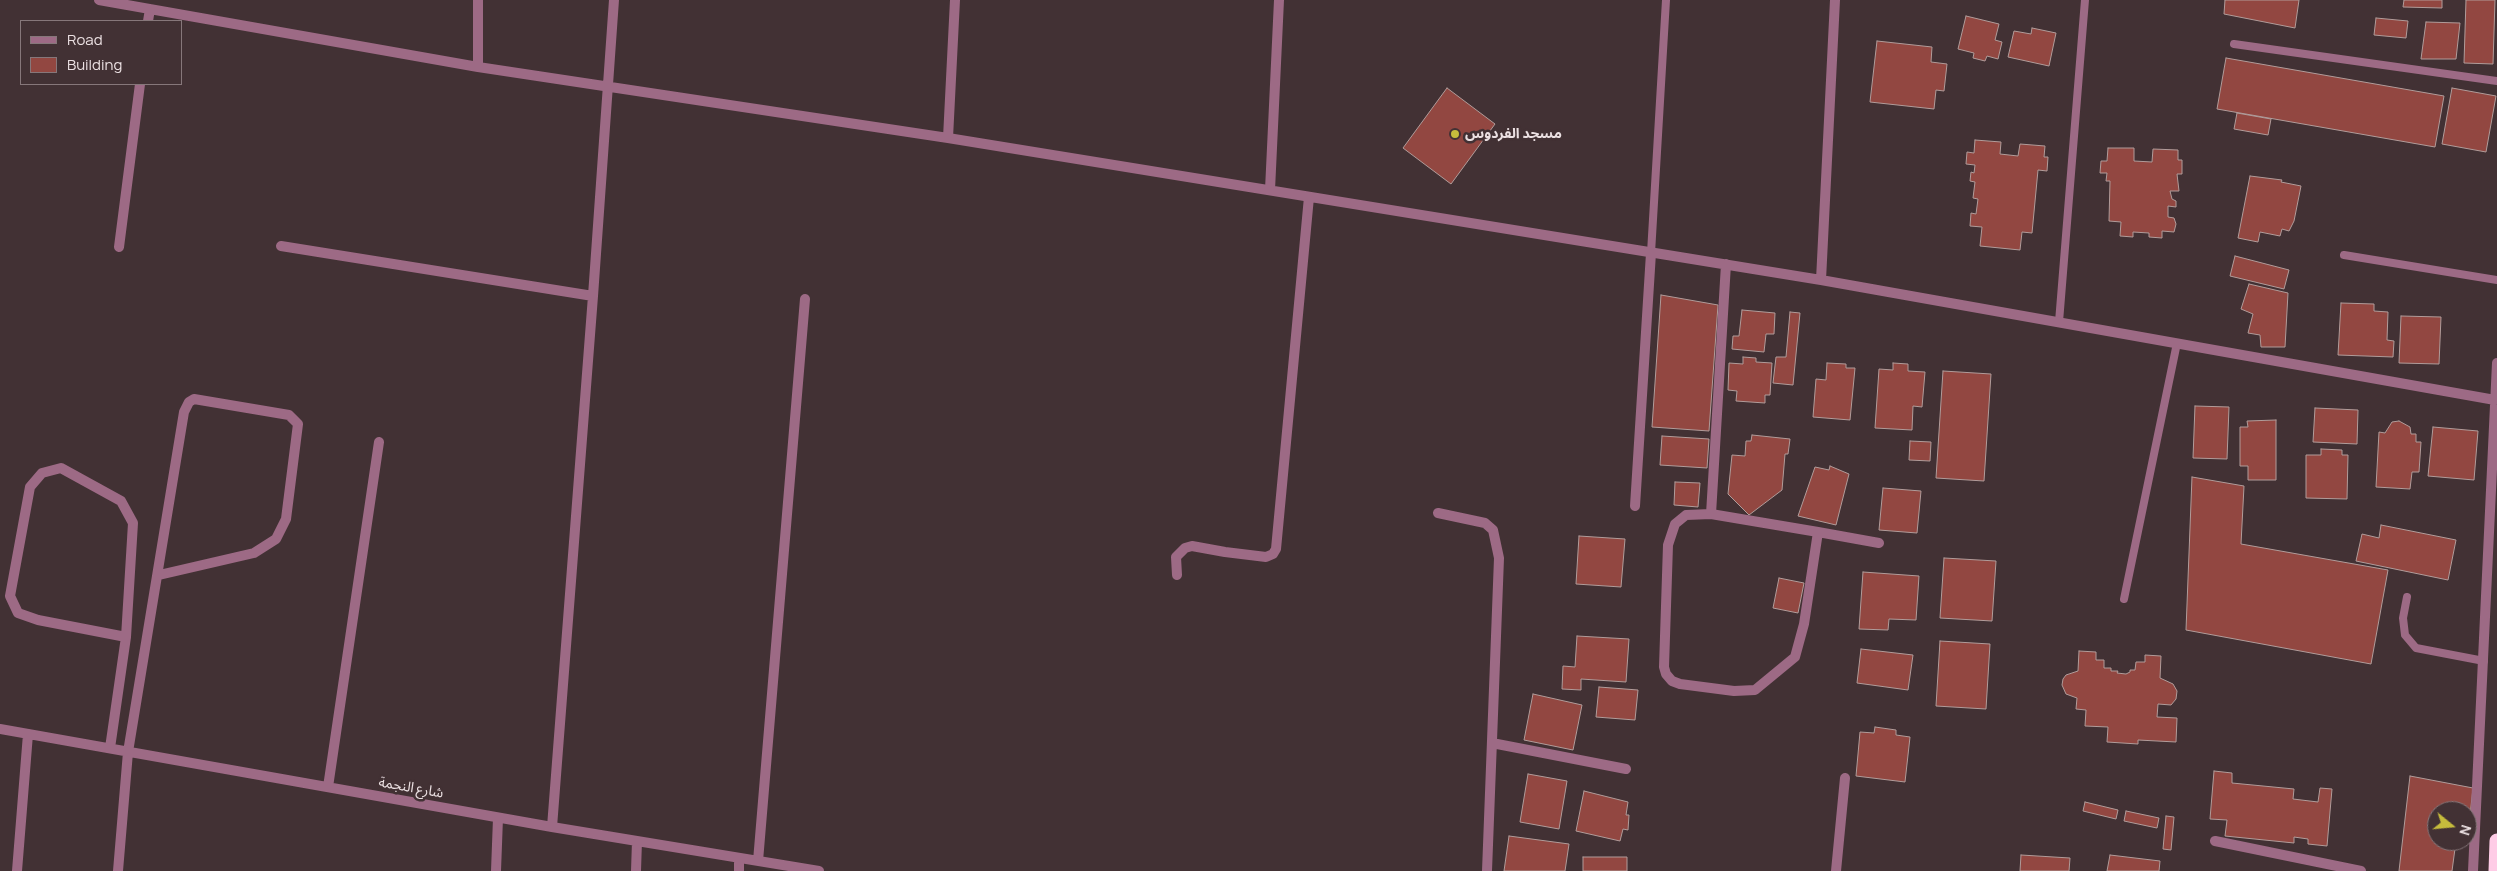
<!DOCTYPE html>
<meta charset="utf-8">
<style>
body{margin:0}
#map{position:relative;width:2497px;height:871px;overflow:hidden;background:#423134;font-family:Manrope,sans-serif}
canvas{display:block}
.legend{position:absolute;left:20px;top:20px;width:162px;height:65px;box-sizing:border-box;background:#423134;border:1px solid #86777a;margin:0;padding:6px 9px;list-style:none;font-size:15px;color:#ebe0e2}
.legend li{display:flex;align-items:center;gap:10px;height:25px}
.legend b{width:25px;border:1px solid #86777a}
.north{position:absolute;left:2427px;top:801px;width:50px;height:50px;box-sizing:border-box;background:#423134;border:1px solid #86777a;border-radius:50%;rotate:107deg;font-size:14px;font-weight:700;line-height:20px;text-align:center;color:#ebe0e2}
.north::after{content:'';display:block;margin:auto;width:18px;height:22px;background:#c6bc3c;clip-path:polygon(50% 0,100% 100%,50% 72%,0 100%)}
</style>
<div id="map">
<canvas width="2497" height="871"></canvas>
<ul class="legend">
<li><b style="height:6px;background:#9d6a85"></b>Road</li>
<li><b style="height:14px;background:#924741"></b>Building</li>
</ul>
<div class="north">N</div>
</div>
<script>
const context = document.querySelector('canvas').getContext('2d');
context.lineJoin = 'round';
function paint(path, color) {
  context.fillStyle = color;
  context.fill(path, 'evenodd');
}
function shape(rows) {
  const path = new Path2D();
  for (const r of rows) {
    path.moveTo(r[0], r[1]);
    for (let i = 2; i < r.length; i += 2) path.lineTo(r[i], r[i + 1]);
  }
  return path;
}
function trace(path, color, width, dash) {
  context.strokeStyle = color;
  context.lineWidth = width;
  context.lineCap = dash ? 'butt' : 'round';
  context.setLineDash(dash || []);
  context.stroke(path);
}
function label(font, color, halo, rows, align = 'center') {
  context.font = font + ' Manrope,"Noto Sans Arabic",sans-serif';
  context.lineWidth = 5;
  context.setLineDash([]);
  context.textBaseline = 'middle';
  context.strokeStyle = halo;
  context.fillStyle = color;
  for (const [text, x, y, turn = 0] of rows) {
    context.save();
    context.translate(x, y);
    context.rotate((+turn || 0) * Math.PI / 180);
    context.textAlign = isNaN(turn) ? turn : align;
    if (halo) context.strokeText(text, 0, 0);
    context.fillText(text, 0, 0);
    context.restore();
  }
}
const building = shape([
 [2225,0,2299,0,2295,28,2224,14,2225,0],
 [2404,0,2442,0,2442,8,2403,7,2404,0],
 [2466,0,2495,0,2493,64,2464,63,2466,0],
 [1966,16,1999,24,1995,40,2002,42,1998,59,1987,56,1985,61,1973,58,1974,53,1958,49,1966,16],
 [2376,18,2408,21,2406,38,2374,35,2376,18],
 [2426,22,2460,23,2456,59,2421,59,2426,22],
 [2032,28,2056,33,2049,66,2008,57,2014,31,2031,34,2032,28],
 [1877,41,1932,47,1931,62,1947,64,1944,91,1936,90,1934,109,1870,102,1877,41],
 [2226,58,2444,96,2435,147,2217,109,2226,58],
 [1447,88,1495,124,1451,184,1403,148,1447,88],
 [2452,88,2496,96,2486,152,2442,144,2452,88],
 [2237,113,2271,119,2268,135,2234,129,2237,113],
 [1975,140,2001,142,2000,154,2018,156,2020,144,2045,146,2044,157,2048,157,2047,171,2038,170,2032,233,2022,232,2020,250,1980,246,1982,227,1970,226,1971,213,1976,214,1978,199,1973,198,1975,182,1970,181,1971,172,1974,173,1975,165,1966,164,1967,152,1974,153,1975,140],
 [2108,148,2134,148,2134,161,2152,162,2153,149,2178,150,2178,160,2182,160,2182,174,2177,174,2179,191,2170,191,2172,199,2176,201,2176,207,2168,206,2168,217,2174,218,2176,224,2174,232,2162,231,2162,238,2149,237,2149,233,2133,232,2133,237,2120,236,2121,222,2109,221,2110,181,2106,181,2107,173,2100,173,2101,161,2107,161,2108,148],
 [2250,176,2282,180,2281,182,2301,186,2294,221,2289,231,2282,229,2280,236,2260,232,2258,242,2238,238,2250,176],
 [2235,256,2289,270,2284,289,2230,276,2235,256],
 [2249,284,2288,293,2285,347,2261,347,2260,335,2248,333,2253,314,2241,309,2249,284],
 [1661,295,1718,305,1709,431,1652,427,1661,295],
 [2341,303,2374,304,2374,311,2388,312,2387,340,2394,341,2393,357,2338,355,2341,303],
 [1742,310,1775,313,1774,334,1766,334,1764,352,1732,349,1733,336,1739,336,1742,310],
 [1790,312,1800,313,1793,385,1773,383,1776,357,1786,357,1790,312],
 [2401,316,2441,317,2439,364,2399,363,2401,316],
 [1743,357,1756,358,1756,362,1772,363,1770,395,1765,395,1765,403,1736,401,1737,391,1728,390,1729,363,1743,364,1743,357],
 [1827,363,1846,364,1846,368,1855,368,1850,420,1813,417,1816,379,1826,380,1827,363],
 [1893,363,1908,364,1908,371,1925,372,1922,407,1913,406,1912,430,1875,428,1879,369,1893,370,1893,363],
 [1943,371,1991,374,1984,481,1936,478,1943,371],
 [2195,406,2229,407,2227,459,2193,458,2195,406],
 [2315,408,2358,410,2357,444,2313,442,2315,408],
 [2276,420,2276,480,2248,480,2248,466,2240,466,2240,427,2248,427,2247,421,2276,420],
 [2399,421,2410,427,2411,434,2416,434,2416,442,2421,442,2419,472,2412,472,2410,489,2376,487,2379,432,2385,433,2392,422,2399,421],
 [2433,427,2478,431,2474,480,2428,476,2433,427],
 [1752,435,1790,439,1788,454,1785,454,1782,490,1749,515,1728,494,1732,455,1745,456,1746,441,1751,441,1752,435],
 [1662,436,1709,439,1707,468,1660,465,1662,436],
 [1910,441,1931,442,1930,461,1909,460,1910,441],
 [2321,449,2342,450,2342,455,2348,455,2347,499,2306,498,2306,455,2321,455,2321,449],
 [1830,466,1849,474,1836,525,1798,516,1815,467,1829,470,1830,466],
 [2192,477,2244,486,2241,544,2388,570,2371,664,2186,630,2192,477],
 [1675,482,1700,483,1698,507,1674,505,1675,482],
 [1883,488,1921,491,1917,533,1879,530,1883,488],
 [2381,525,2456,540,2448,580,2356,561,2362,534,2379,538,2381,525],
 [1579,536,1625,539,1621,587,1576,584,1579,536],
 [1944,558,1996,561,1992,621,1940,618,1944,558],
 [1863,572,1919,576,1916,620,1889,619,1888,630,1859,629,1863,572],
 [1779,578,1804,583,1798,613,1773,608,1779,578],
 [1577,636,1629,639,1626,682,1581,679,1581,690,1562,689,1563,666,1575,667,1577,636],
 [1940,641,1990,644,1986,709,1936,706,1940,641],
 [1861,649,1913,655,1908,690,1857,683,1861,649],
 [2079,651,2096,652,2096,660,2104,660,2104,668,2111,668,2111,671,2118,671,2117,673,2126,674,2130,672,2130,670,2135,670,2136,662,2145,662,2145,655,2161,656,2160,678,2173,684,2177,691,2176,699,2171,705,2158,704,2157,717,2177,718,2176,742,2138,740,2138,744,2107,742,2108,727,2085,726,2086,710,2076,709,2077,698,2066,694,2062,685,2063,679,2066,675,2078,671,2079,651],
 [1599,687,1638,690,1635,720,1596,717,1599,687],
 [1533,694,1582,705,1573,750,1524,740,1533,694],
 [1875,727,1896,730,1896,735,1910,737,1905,782,1856,776,1860,732,1874,733,1875,727],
 [2214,771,2232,773,2232,783,2294,789,2293,799,2318,802,2320,788,2332,789,2327,846,2308,844,2308,839,2294,837,2294,843,2225,836,2227,820,2210,819,2214,771],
 [1528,774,1567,781,1559,829,1520,822,1528,774],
 [2410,776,2473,788,2468,834,2467,811,2437,811,2437,841,2456,841,2452,871,2399,871,2410,776],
 [1584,791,1628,802,1626,815,1629,815,1628,830,1623,829,1620,841,1576,831,1584,791],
 [2085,802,2118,810,2116,819,2083,811,2085,802],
 [2126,811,2159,818,2157,828,2124,821,2126,811],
 [2166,816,2174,817,2171,850,2163,849,2166,816],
 [1509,836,1569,844,1565,871,1504,871,1509,836],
 [2021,855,2070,858,2069,871,2020,871,2021,855],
 [2110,855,2160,861,2159,871,2107,871,2110,855],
 [1583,857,1627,857,1627,871,1583,871,1583,857]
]);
const lane = shape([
 [2234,44,2497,81],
 [1651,253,1666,0],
 [2344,255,2497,280],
 [2059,322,2085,0],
 [2407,597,2403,618,2405,635,2416,648,2484,661],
 [2124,599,2177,343]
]);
const street = shape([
 [99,0,478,67,948,138,1821,280,2495,400],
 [478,0,478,67],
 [148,21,150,9],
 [948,138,955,0],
 [1270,190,1279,0],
 [281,246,593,296],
 [119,247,140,84],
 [1821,280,1835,0],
 [1635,506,1651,253],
 [1438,513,1485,523,1493,530,1499,558,1487,871],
 [1711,514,1726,264],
 [1818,532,1804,624,1795,657,1755,690,1734,691,1680,684,1672,681,1666,674,1664,667,1668,545,1675,524,1686,515,1711,514,1818,532,1879,543],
 [1177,575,1176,557,1185,548,1192,546,1225,552,1266,557,1273,554,1276,549,1309,197],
 [0,729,552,827,819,871],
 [1492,743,1626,769],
 [110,748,126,637,133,523,121,501,61,468,42,473,30,487,10,596,18,613,38,620,126,637],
 [328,787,379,442],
 [552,827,593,296,614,0],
 [2215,841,2361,871],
 [758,861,805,299],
 [17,871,28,734],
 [118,871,128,752,184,412,189,402,194,399,289,415,298,424,286,519,276,539,254,553,159,575],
 [496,871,498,818],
 [636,871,637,841],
 [739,871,739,858],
 [1836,871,1845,778],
 [2473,871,2497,363]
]);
const highway = shape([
 [2496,871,2497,841]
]);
const markers = [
 [1455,134,5,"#c6bc3c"]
];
const poiNames = [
 ["مسجد الفردوس",1465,134]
];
const streetNames = [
 ["شارع النجمة",411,788,10]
];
paint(building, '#924741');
trace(building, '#b19c9a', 1);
trace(lane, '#9d6a85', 8);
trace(street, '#9d6a85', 10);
trace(highway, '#fecce6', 15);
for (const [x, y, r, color] of markers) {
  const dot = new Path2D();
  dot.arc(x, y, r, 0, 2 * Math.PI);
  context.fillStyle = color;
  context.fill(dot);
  trace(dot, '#423134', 2);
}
label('bold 14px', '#ebe0e2', '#423134', poiNames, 'left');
label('14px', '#ebe0e2', '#423134', streetNames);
</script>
